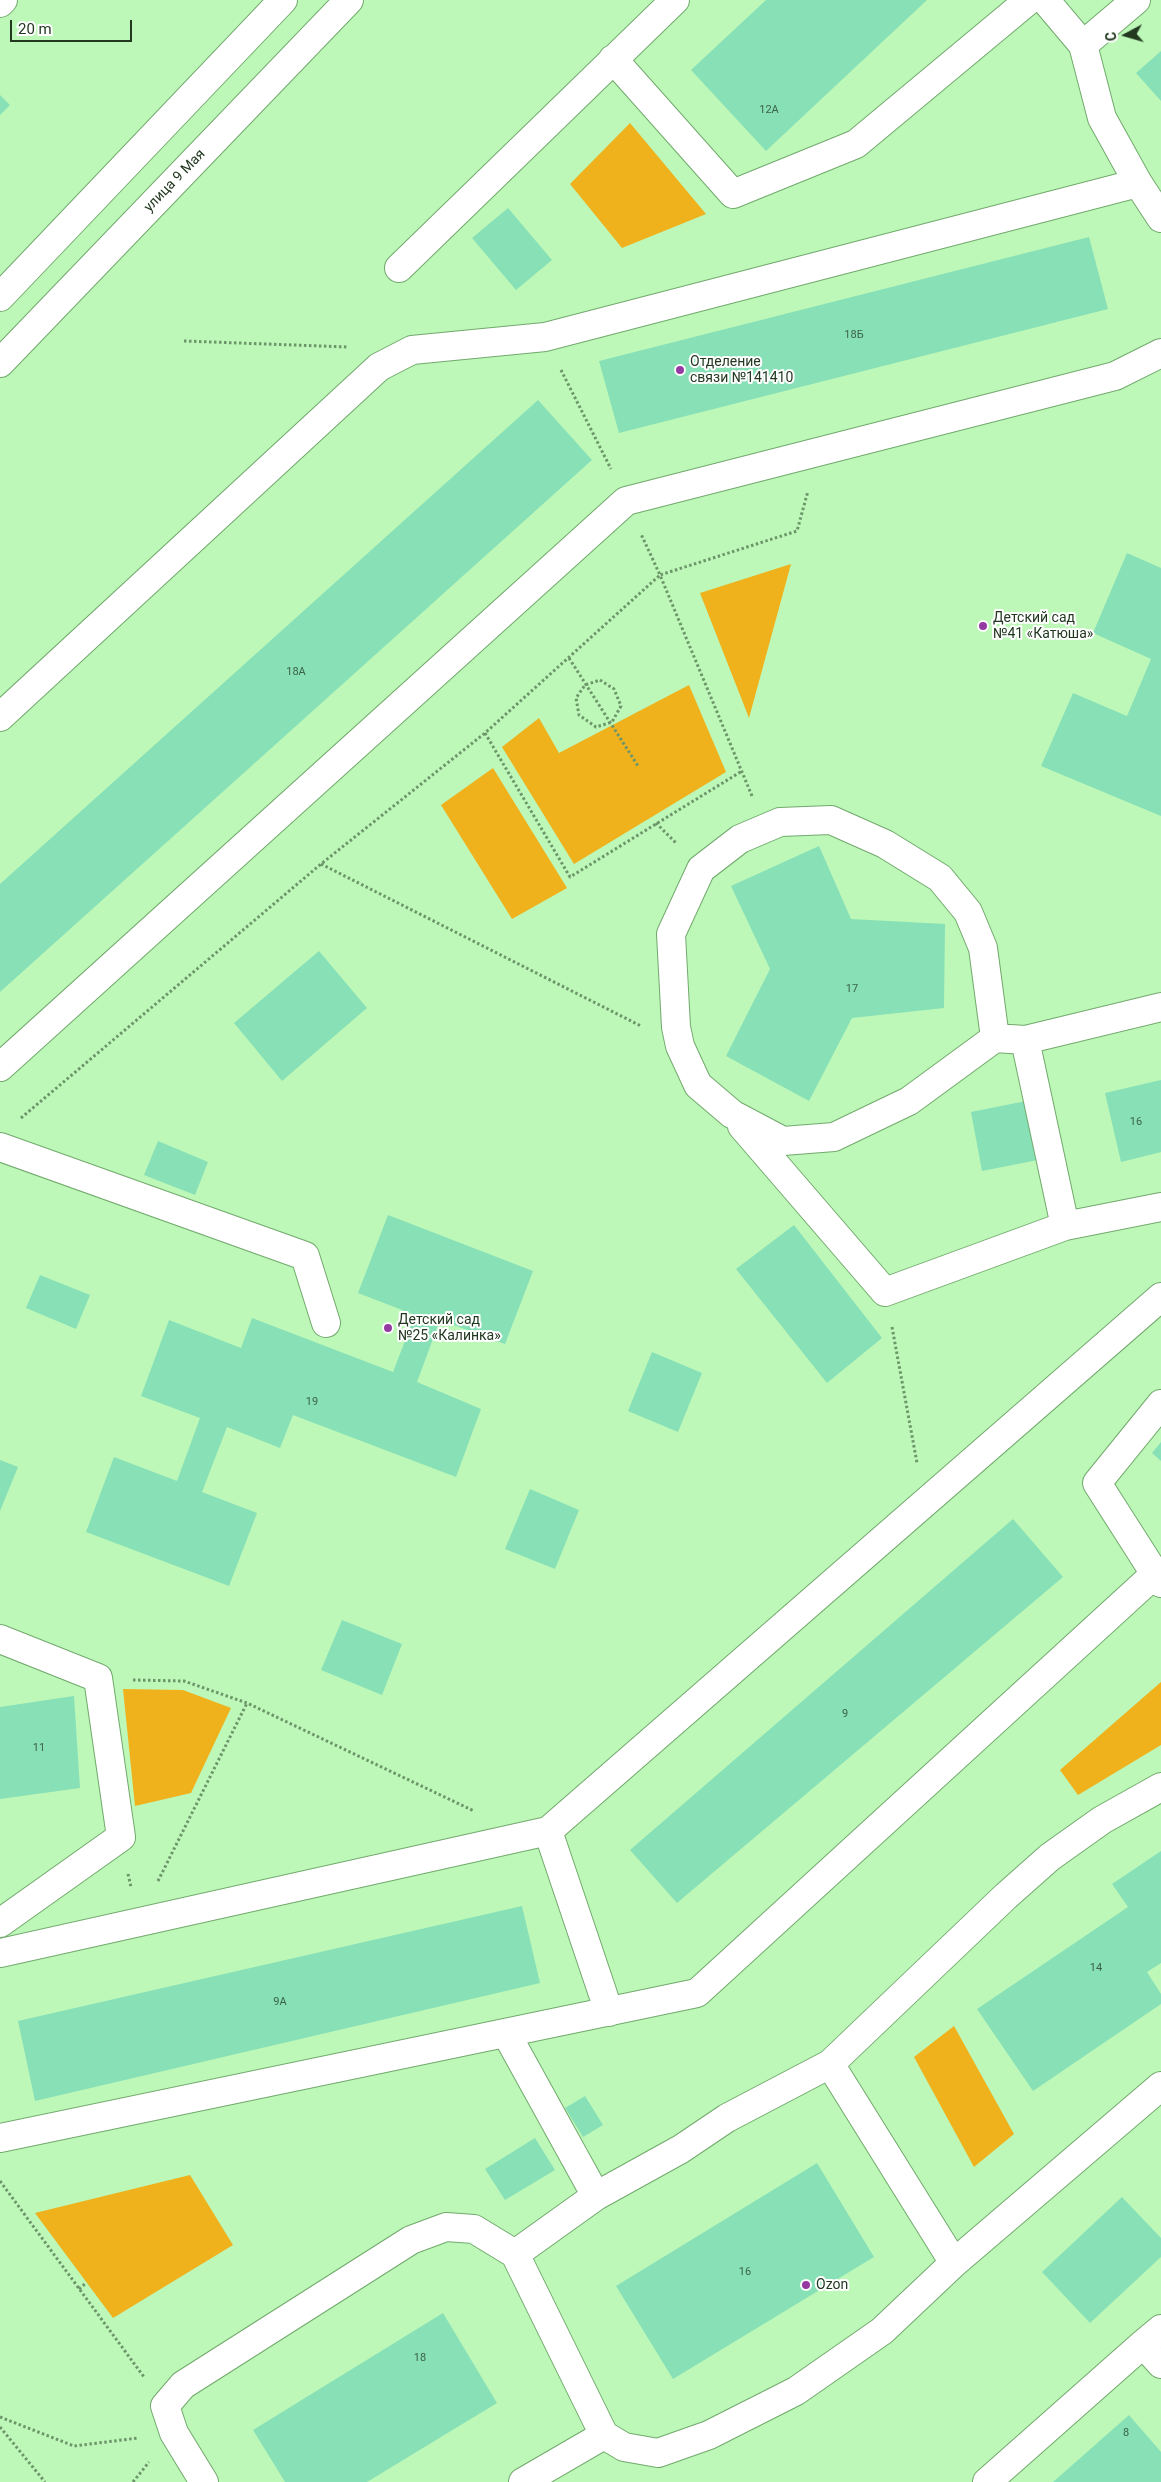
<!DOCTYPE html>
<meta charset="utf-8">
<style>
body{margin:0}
#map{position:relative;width:1161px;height:2482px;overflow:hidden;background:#bdf8b8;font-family:Roboto,sans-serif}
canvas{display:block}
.north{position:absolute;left:1101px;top:10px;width:50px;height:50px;-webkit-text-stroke:4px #fff;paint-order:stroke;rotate:264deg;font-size:14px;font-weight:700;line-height:20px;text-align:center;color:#223920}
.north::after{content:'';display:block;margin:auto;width:18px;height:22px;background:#223920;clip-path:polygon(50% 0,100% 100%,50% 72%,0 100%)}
.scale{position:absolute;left:10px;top:20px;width:122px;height:22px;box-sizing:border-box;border:2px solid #223920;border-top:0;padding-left:6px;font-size:15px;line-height:18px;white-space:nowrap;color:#223920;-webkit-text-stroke:4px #fff;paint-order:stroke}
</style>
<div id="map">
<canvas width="1161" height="2482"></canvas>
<div class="north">С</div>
<div class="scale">20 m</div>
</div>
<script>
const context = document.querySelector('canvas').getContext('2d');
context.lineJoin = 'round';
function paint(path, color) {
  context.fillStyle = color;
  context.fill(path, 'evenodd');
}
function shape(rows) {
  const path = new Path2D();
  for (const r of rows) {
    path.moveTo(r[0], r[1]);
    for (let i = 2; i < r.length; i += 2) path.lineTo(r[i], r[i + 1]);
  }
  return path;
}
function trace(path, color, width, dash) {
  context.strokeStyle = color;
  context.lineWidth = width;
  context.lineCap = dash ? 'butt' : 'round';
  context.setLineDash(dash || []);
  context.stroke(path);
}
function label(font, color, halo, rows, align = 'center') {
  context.font = font + ' Roboto,sans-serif';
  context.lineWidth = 4;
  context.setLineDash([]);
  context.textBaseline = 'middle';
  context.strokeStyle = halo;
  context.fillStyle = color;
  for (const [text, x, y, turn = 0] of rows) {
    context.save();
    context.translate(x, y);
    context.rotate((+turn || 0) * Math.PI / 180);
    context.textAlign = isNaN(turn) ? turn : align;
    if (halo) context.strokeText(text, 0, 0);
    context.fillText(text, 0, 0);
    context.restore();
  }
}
const green = shape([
 [630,123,706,214,622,248,570,184],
 [791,564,749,718,700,593],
 [689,685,726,772,574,864,502,747,539,718,559,753],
 [493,768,567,888,512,919,441,805],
 [1161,1682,1161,1745,1078,1795,1060,1770],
 [123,1689,183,1690,231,1708,191,1793,135,1806],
 [954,2026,1014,2134,974,2167,914,2057],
 [190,2175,233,2245,113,2318,35,2213]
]);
const building = shape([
 [766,0,927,0,766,151,691,70],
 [1161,51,1161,101,1136,73],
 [0,95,10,105,0,115],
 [508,208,552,260,516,290,472,238],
 [1089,237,1108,309,619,433,599,361],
 [538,400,592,460,0,992,0,884],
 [1127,553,1161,568,1161,816,1041,766,1073,693,1127,716,1151,659,1093,633],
 [819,846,851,919,945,924,944,1008,852,1018,809,1101,726,1056,770,969,731,886],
 [319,951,367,1008,282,1081,234,1023],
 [1161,1080,1161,1152,1121,1162,1105,1093],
 [1026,1101,1038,1160,982,1171,971,1112],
 [158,1141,208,1162,195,1195,144,1175],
 [388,1215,533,1271,505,1344,440,1320,417,1382,481,1409,456,1477,293,1415,280,1448,227,1427,202,1492,257,1513,229,1586,86,1532,114,1457,177,1481,200,1418,141,1396,169,1320,241,1348,252,1318,393,1372,415,1315,358,1293],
 [794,1225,882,1338,827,1383,736,1269],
 [40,1275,90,1295,76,1329,26,1308],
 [652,1352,702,1373,678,1432,628,1411],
 [1161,1442,1161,1461,1152,1453],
 [0,1460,18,1467,0,1511],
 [530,1489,579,1510,555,1569,505,1549],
 [1013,1519,1063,1577,677,1903,630,1850],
 [342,1620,402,1644,382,1695,321,1670],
 [74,1696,80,1788,0,1799,0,1707],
 [1161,1851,1161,1963,1147,1972,1161,1994,1161,2004,1033,2091,977,2009,1128,1907,1112,1884],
 [522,1906,540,1983,35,2101,18,2021],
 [585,2096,603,2125,583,2137,565,2108],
 [535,2138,555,2170,505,2200,485,2169],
 [817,2163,874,2257,673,2379,616,2286],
 [1122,2197,1161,2238,1161,2257,1090,2323,1042,2272],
 [443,2313,497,2403,367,2482,285,2482,253,2430],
 [1129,2415,1161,2452,1161,2482,1053,2482]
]);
const path = shape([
 [184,341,348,347],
 [561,370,611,469],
 [569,658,638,766],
 [600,680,614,689,621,706,612,722,596,727,579,715,576,698,585,685,600,680],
 [485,733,570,877,742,771],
 [752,796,660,575,797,531,808,491],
 [656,823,676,843],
 [321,864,641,1026],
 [21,1118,321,864,485,733,660,575,641,534],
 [892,1327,917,1463],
 [133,1680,184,1681,247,1703,474,1811],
 [128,1874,131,1887],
 [158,1881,247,1703],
 [0,2181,144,2377],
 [79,2289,86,2283],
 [0,2417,74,2446,138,2438],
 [0,2427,45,2482],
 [133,2482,149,2462]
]);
const minor = shape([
 [1045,0,1083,45,1102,118,1138,183],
 [0,3,3,0],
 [1083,45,1136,0],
 [613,59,733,194,856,144,1029,0],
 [399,268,675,0],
 [0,717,379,367,412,350,545,337,1138,183,1161,218],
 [995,1038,983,948,968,912,940,878,885,844,831,820,780,822,740,839,701,869,671,934,676,1027,680,1046,698,1085,732,1114,783,1141,834,1137,909,1101,995,1038,1025,1040,1161,1007],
 [1025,1040,1065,1226,1161,1207],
 [0,1067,626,501,1115,376,1161,353],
 [742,1126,885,1292,1065,1226],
 [0,1147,305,1256,326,1323],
 [1155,1574,1097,1483,1161,1404],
 [0,1639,98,1678,121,1837,0,1923],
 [548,1831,609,2012],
 [0,1953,548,1831,1161,1297],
 [506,2033,596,2196],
 [830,2064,954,2263],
 [0,2138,697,1993,1155,1574,1161,1583],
 [515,2254,604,2435],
 [1143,2344,1161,2329],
 [204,2482,174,2433,165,2406,183,2385,411,2240,446,2227,474,2229,515,2254,596,2196,681,2149,727,2118,830,2064,1006,1896,1050,1857,1102,1820,1161,1787],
 [523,2482,604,2435,624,2447,658,2453,709,2435,796,2391,882,2331,954,2263,1161,2086],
 [987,2482,1143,2344,1161,2364]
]);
const major = shape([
 [0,297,283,0],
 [0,363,349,0]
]);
const markers = [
 [680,370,5,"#9539a3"],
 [983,626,5,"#9539a3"],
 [388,1328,5,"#9539a3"],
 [806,2285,5,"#9539a3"]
];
const numberNames = [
 ["12А",769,110],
 ["18Б",854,335],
 ["18А",296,672],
 ["17",852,989],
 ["16",1136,1122],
 ["19",312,1402],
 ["9",845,1714],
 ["11",39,1748],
 ["14",1096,1968],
 ["9А",280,2002],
 ["16",745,2272],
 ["18",420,2358],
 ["8",1126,2433]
];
const streetNames = [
 ["улица 9 Мая",175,181,-46]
];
const poiNames = [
 ["Отделение",690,362],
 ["связи №141410",690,378],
 ["Детский сад",993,618],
 ["№41 «Катюша»",993,634],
 ["Детский сад",398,1320],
 ["№25 «Калинка»",398,1336],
 ["Ozon",816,2285]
];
paint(green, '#efb11c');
paint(building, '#88e0b7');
trace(minor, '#72a96d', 30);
trace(major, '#72a96d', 30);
trace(path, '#6d956a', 3, [2.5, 2.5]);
trace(minor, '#fff', 28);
trace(major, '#fff', 28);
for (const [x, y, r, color] of markers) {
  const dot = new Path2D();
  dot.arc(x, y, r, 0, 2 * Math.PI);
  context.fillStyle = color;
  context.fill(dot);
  trace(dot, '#fff', 2);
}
label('11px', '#3c6346', null, numberNames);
label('14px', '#223920', '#fff', streetNames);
label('14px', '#223920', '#fff', poiNames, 'left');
</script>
